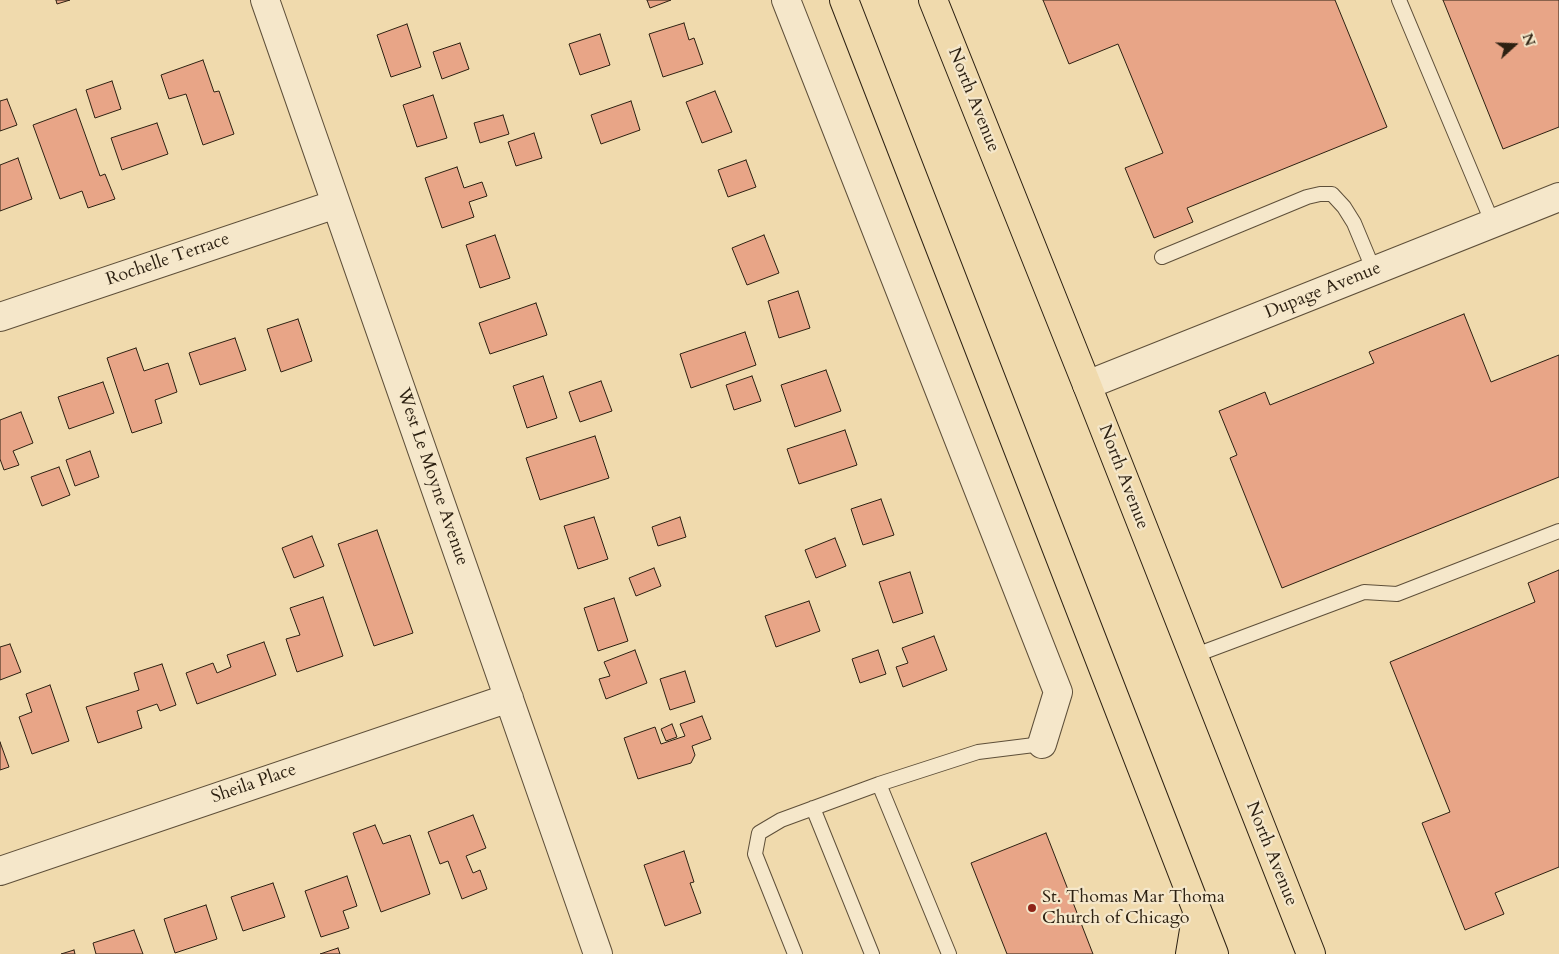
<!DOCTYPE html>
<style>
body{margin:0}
#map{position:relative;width:1559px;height:954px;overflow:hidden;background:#f0daad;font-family:Cardo,serif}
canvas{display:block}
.north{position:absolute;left:1489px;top:20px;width:50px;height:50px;-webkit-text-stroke:4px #f5e7ca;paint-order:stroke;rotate:70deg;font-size:14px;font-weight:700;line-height:20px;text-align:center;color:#2d2112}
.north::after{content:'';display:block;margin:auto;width:18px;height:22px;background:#2d2112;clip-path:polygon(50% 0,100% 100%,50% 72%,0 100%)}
</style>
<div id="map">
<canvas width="1559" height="954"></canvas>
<div class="north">N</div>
</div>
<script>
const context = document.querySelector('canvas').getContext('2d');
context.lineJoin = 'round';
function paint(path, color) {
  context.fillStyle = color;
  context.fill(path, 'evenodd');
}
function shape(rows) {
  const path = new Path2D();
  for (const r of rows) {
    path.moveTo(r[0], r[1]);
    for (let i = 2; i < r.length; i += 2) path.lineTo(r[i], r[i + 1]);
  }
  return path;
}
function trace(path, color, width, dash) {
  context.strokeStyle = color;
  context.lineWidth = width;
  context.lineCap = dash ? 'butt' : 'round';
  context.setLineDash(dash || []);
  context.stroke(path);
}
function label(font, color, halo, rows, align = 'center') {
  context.font = font + ' Cardo,serif';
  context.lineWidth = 4.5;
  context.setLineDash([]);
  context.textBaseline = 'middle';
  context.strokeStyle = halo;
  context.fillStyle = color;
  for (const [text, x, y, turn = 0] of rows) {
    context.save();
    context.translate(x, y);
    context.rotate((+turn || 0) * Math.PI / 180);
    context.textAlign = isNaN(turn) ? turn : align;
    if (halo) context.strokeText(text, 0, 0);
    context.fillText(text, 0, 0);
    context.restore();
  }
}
const building = shape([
 [56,0,70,0,57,4,56,0],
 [647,0,671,0,650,8,647,0],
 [1043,0,1335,0,1387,127,1187,208,1193,222,1154,238,1125,168,1163,153,1118,44,1069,64,1043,0],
 [1443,0,1559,0,1559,127,1503,149,1443,0],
 [684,23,689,40,694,38,703,64,663,77,649,34,684,23],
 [407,24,421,67,391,77,377,35,407,24],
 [600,34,610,65,580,75,569,44,600,34],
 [460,43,469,69,442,79,433,52,460,43],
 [203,60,214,92,219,91,234,134,203,145,186,94,169,99,161,75,203,60],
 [112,81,121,109,95,118,86,90,112,81],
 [715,91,732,132,702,143,686,102,715,91],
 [433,95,447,138,417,147,403,105,433,95],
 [7,99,17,125,0,131,0,101,7,99],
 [631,101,640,130,601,144,591,115,631,101],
 [76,109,100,176,105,174,115,199,88,208,82,191,60,199,33,125,76,109],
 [503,115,509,134,480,143,474,123,503,115],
 [157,123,168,154,122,170,111,138,157,123],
 [534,133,542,158,516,166,508,142,534,133],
 [18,158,32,199,0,211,0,165,18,158],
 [746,160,756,187,728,197,718,170,746,160],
 [457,167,464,188,482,182,487,196,469,202,474,217,442,228,425,178,457,167],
 [495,235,510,278,480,288,466,245,495,235],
 [764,235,779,273,747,285,732,248,764,235],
 [798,291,810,328,779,338,768,301,798,291],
 [536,303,547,335,490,354,479,323,536,303],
 [1464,314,1491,382,1559,355,1559,477,1282,588,1230,458,1237,455,1219,411,1265,392,1270,405,1374,363,1369,352,1464,314],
 [298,319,312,361,281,372,267,329,298,319],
 [745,332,756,365,691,388,680,354,745,332],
 [235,338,246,370,200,385,189,353,235,338],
 [136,348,144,371,168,363,177,392,155,400,162,423,132,433,107,358,136,348],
 [826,370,841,411,795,427,781,385,826,370],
 [543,376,557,418,527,428,513,386,543,376],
 [752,376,761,401,734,410,726,385,752,376],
 [601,381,612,411,580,422,569,392,601,381],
 [103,382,114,413,69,429,58,397,103,382],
 [21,412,33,443,13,451,19,465,4,470,0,459,0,420,21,412],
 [845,430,857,465,799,484,787,449,845,430],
 [595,436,609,478,540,500,526,458,595,436],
 [90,451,99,477,75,486,66,460,90,451],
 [59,467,70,495,42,506,31,477,59,467],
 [881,499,894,535,863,545,851,509,881,499],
 [594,517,608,559,578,569,564,526,594,517],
 [680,517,686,537,658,546,652,527,680,517],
 [377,530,413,633,374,646,338,544,377,530],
 [312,536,324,566,294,578,282,548,312,536],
 [835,538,846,566,816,578,805,550,835,538],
 [654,568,661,586,636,596,629,578,654,568],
 [1559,570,1559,867,1495,893,1504,914,1465,930,1422,823,1450,812,1390,662,1535,602,1528,583,1559,570],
 [910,572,923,613,893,623,879,582,910,572],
 [323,597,343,656,297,672,286,639,300,635,290,608,323,597],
 [614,598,628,641,598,651,584,608,614,598],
 [809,601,820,631,776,647,765,616,809,601],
 [934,636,947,670,903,687,896,667,908,663,902,648,934,636],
 [264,642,276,675,197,704,186,673,213,663,217,673,231,667,227,655,264,642],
 [10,644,21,672,0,680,0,647,10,644],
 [635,650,647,683,606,699,599,679,610,676,604,662,635,650],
 [878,650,886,674,860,683,852,659,878,650],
 [162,664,176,705,160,711,157,704,137,711,142,728,98,743,86,707,139,690,134,673,162,664],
 [685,671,695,702,670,710,660,679,685,671],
 [50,685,69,741,32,754,19,717,32,712,26,694,50,685],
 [702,716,711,739,692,746,695,755,691,763,638,779,624,738,655,727,661,744,685,736,680,724,702,716],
 [672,724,677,737,666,741,661,729,672,724],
 [0,742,9,767,0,770,0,742],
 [473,815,486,848,466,856,473,873,480,870,487,889,462,899,448,861,440,864,428,832,473,815],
 [375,825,383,844,410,835,430,894,381,912,353,833,375,825],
 [1046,833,1093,954,1007,954,971,863,1046,833],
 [684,851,694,882,690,883,701,913,665,926,644,865,684,851],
 [347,876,357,906,343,911,349,928,321,937,305,891,347,876],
 [273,883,285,917,243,931,231,897,273,883],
 [206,905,217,939,175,953,164,919,206,905],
 [134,930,143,954,96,954,93,943,134,930],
 [338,948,340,954,320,954,338,948],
 [74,950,75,954,61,954,74,950]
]);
const service = shape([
 [1399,0,1493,224],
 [1162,257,1307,197,1320,194,1332,194,1344,207,1354,223,1374,271],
 [1193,656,1364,592,1397,594,1559,531],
 [879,784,949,954],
 [813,808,872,954],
 [795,954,755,854,759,833,781,820,879,784,978,752,1042,744]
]);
const minor = shape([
 [265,0,598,954],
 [786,0,1058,692,1042,744],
 [0,317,336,204],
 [1087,385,1559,197],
 [0,871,509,698]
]);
const primary = shape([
 [844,0,1214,954],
 [933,0,1087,385,1311,954],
 [1190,954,1197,912]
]);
const markers = [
 [1032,908,5,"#8f2418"]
];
const streetNames = [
 ["North Avenue",973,100,68],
 ["Rochelle Terrace",168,260,-19],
 ["Dupage Avenue",1323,291,-22],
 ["West Le Moyne Avenue",432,477,71],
 ["North Avenue",1123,477,69],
 ["Sheila Place",254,784,-19],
 ["North Avenue",1271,854,68]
];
const poiNames = [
 ["St. Thomas Mar Thoma",1042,898],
 ["Church of Chicago",1042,919]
];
paint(building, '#e8a587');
trace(building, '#2d2112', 1);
trace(service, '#5e4f39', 16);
trace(minor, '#5e4f39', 30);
trace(primary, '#2d2112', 30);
trace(service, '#f5e7ca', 14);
trace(minor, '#f5e7ca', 28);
trace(primary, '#f0daad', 28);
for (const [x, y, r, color] of markers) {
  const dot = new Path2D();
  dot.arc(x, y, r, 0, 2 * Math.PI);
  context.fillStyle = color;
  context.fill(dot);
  trace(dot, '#f5e7ca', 2);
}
label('18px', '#2d2112', '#f5e7ca', streetNames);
label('18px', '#2d2112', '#f5e7ca', poiNames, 'left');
</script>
